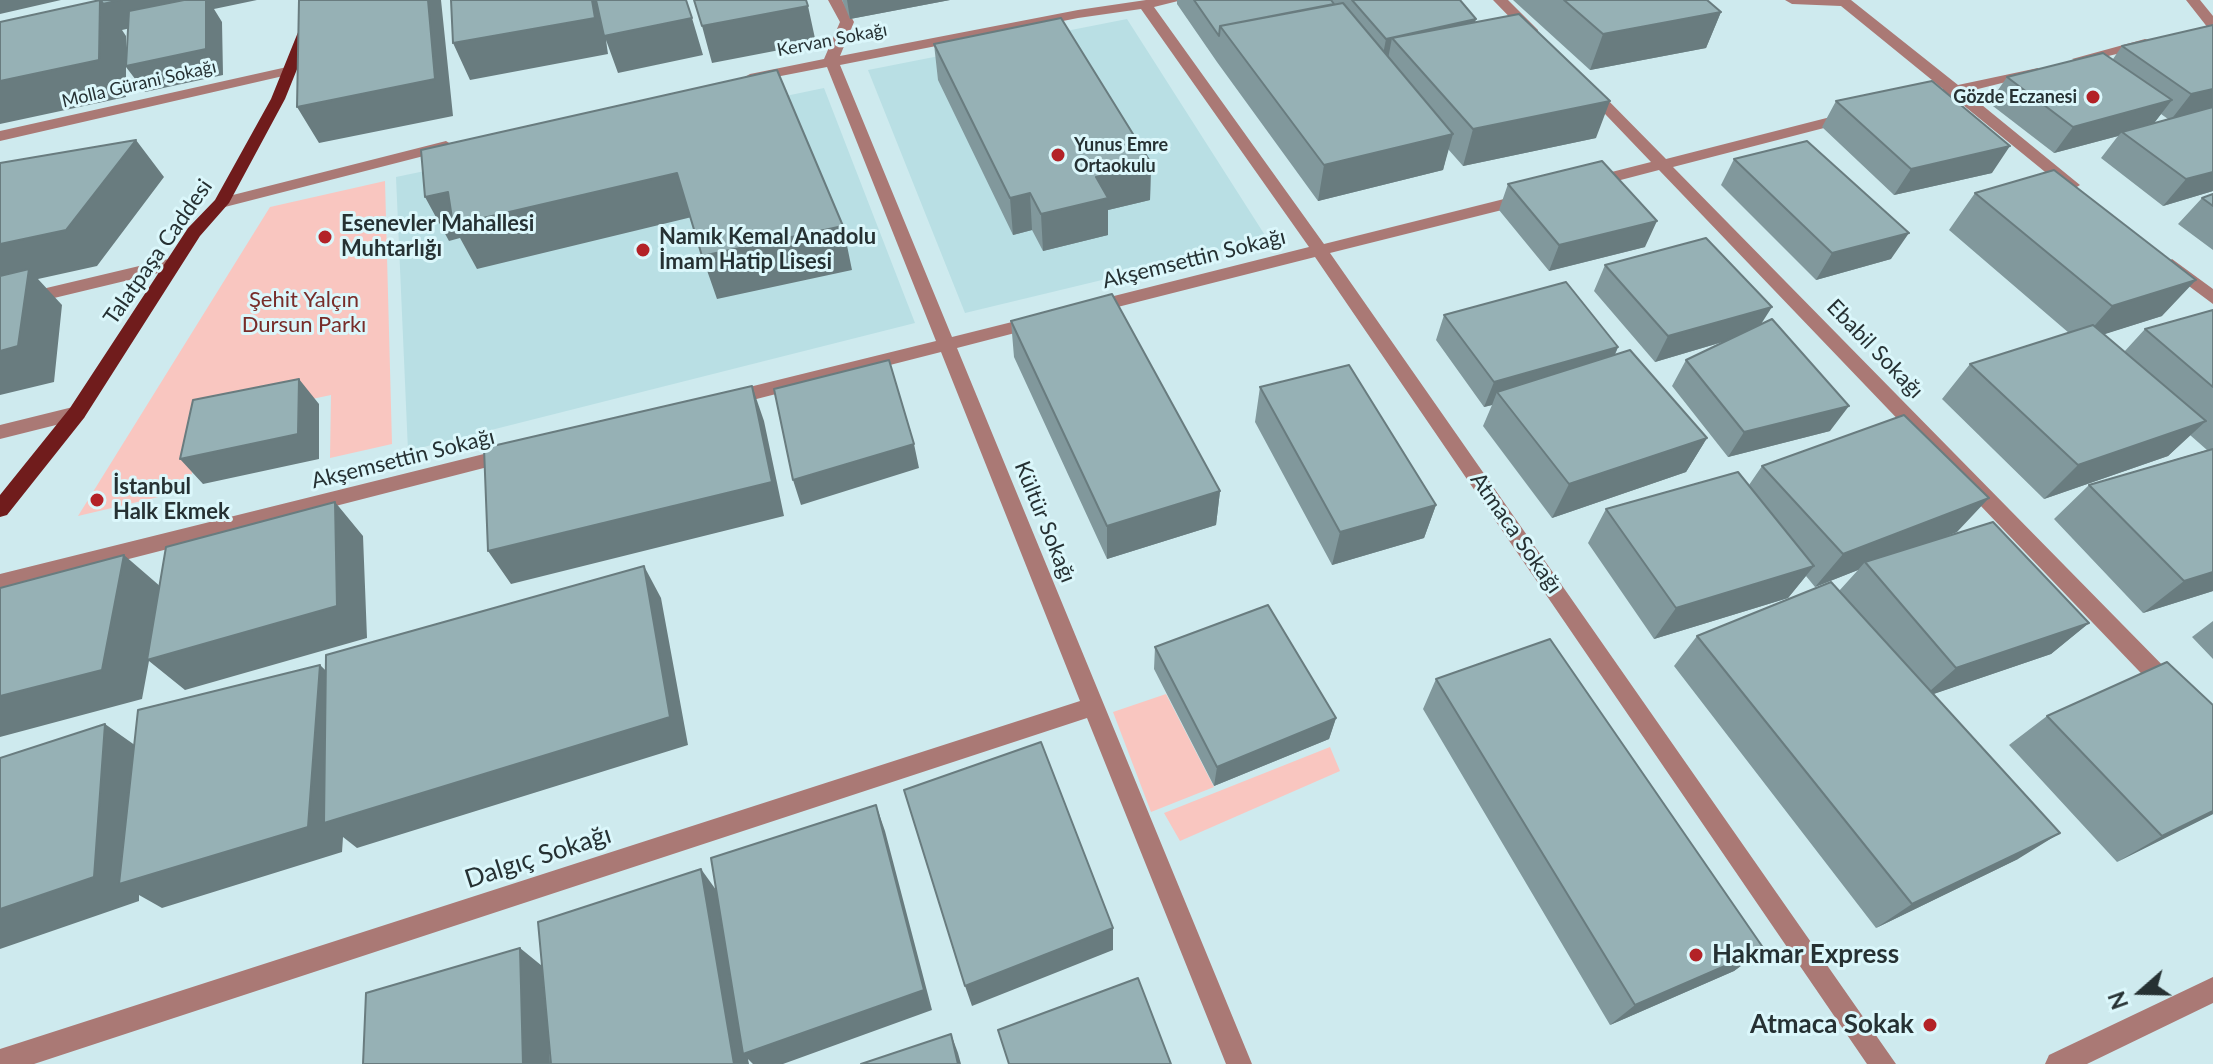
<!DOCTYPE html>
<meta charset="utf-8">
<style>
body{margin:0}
#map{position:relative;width:2213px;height:1064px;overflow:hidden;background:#ceeaee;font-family:Lato,sans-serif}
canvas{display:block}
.north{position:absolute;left:2101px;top:952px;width:80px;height:80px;-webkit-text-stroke:6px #dbf7fb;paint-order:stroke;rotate:250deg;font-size:22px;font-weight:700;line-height:32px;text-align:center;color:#263133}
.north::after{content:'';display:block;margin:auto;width:28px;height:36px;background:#263133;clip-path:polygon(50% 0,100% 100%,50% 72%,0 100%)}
</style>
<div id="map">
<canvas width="2213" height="1064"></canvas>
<div class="north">N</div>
</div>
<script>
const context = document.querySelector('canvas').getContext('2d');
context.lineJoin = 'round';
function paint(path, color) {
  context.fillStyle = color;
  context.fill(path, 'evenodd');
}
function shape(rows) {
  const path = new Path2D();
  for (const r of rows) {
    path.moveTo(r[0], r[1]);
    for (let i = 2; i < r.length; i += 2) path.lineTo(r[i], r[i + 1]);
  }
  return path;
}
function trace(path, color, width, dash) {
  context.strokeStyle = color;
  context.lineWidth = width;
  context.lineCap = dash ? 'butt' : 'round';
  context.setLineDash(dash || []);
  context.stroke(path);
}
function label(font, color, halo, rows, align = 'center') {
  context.font = font + ' Lato,sans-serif';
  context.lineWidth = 6;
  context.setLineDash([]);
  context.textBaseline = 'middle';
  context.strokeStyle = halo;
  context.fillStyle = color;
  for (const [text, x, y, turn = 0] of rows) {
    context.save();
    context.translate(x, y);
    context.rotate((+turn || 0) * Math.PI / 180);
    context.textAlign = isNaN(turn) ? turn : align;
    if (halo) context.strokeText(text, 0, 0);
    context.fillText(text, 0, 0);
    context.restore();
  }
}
const built = shape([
 [1127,19,1268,240,965,313,868,70],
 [824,88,915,323,408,451,396,177]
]);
const green = shape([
 [385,181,392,444,330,458,331,395,204,422,188,490,78,516,270,207],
 [1166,694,1214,787,1151,812,1113,712],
 [1330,747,1340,771,1180,841,1164,813]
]);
const minor = shape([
 [828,0,842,0,854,22,840,56,1078,10,1146,0,1182,0,1154,7,1324,244,1524,194,1530,195,1530,203,1330,253,1896,1064,1867,1064,1315,257,1090,314,1084,312,1081,308,1084,304,1090,302,1309,247,1141,9,1078,18,840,65,952,337,1036,316,1045,322,1042,326,957,348,1252,1064,1226,1064,1087,718,34,1064,0,1064,0,1049,1080,701,941,352,729,406,720,399,729,392,936,341,827,67,750,82,743,78,750,74,824,59,840,22,828,0],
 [1493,0,1508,0,1538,30,1538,36,1528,36,1493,0],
 [1785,0,1851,0,1958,85,2038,68,2038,74,1966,92,2080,185,2072,190,2066,189,1952,96,1915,102,1915,96,1943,89,1841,6,1792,4,1785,0],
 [2186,0,2200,0,2213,16,2213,29,2208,28,2186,0],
 [2145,39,2150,40,2150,46,2079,63,2072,59,2145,39],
 [287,67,294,71,292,74,0,141,0,131,287,67],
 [1589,85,1594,86,1666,159,1850,112,1855,114,1855,120,1673,167,2177,680,2180,687,2177,694,2169,697,2161,694,1659,170,1590,188,1584,187,1584,179,1651,162,1584,92,1584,86,1589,85],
 [446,141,454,146,451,149,221,208,213,203,221,198,446,141],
 [173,258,181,264,179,268,0,311,0,299,173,258],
 [2172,259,2213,289,2213,304,2166,269,2164,265,2172,259],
 [77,406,86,413,84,418,0,439,0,425,77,406],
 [508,448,515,450,518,455,515,460,0,592,0,574,508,448],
 [2213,977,2213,1003,2087,1064,2045,1064,2049,1055,2213,977]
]);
const major = shape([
 [311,0,325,0,285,99,229,203,200,236,84,418,7,515,0,517,0,495,70,408,188,228,215,200,271,99,311,0]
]);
const wall = shape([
 [842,0,950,0,850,19],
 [1177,0,1460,0,1475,22,1596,138,1463,166,1448,149,1443,170,1318,201,1217,62,1177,4],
 [1513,0,1707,0,1721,12,1706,48,1590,70],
 [2213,25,2213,191,2163,206,2101,158,2118,136,2054,153,1989,103,2007,77,2113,59,2122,46],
 [2161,114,2168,119,2154,123],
 [934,44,1151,163,1150,200,1108,210,1108,235,1043,251,1032,230,1013,235,938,80],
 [1836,101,1992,173,1894,195,1822,127],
 [1734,159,1891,259,1816,280,1721,185],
 [1508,184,1645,247,1549,271,1499,210],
 [1975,193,2162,316,2104,334,2124,352,2145,329,2213,310,2213,591,2143,613,2054,519,2089,485,2207,450,2190,435,2168,456,2044,499,1942,399,1970,364,2069,333,1949,230],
 [2213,194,2213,250,2178,224,2202,198],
 [1605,265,1761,325,1830,431,1728,457,1672,386,1686,360,1726,341,1655,362,1594,291],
 [1444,315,1618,347,1615,355,1707,438,1686,472,1552,518,1483,426,1492,405,1484,407,1436,340],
 [1011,321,1220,491,1216,525,1107,559,1014,357],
 [1260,387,1436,505,1424,538,1332,565,1255,422],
 [1762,466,1957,532,1939,539,2089,623,2051,654,1933,694,2018,859,1876,928,1674,666,1697,636,1839,591,1858,570,1815,587,1806,576,1788,598,1654,639,1588,543,1606,509,1749,485],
 [2213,621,2213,659,2192,637],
 [1155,647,1336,718,1329,739,1214,786,1154,669],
 [1436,679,1764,949,1734,971,1610,1025,1423,709],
 [2047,716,2213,814,2117,862,2009,745]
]);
const shadedWall = shape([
 [0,0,61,0,0,14],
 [100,0,257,0,214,9,222,22,223,75,145,92,126,67,126,97,0,124,0,81],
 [206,11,126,66,126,36,122,30],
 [428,0,441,0,453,116,319,143,297,107],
 [592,0,599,0,692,18,703,55,618,73,606,40,608,54,470,80,453,43],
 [847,0,950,0,850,19],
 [808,6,816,43,712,63,702,26],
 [1721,12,1706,48,1590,70,1603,34],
 [1476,19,1469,46,1392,38,1387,64,1381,65,1386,39],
 [2213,89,2213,110,2170,121,2191,94],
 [2172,100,2151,127,2122,132,2118,136,2054,153,2073,127],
 [1610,101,1596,138,1463,166,1473,129],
 [1453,134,1443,170,1318,201,1324,165],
 [136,140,164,177,97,266,38,279,62,305,54,382,0,395,0,244],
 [2010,146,1992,173,1894,195,1911,169],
 [1151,163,1150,200,1108,210,1108,235,1043,251,1041,214,1096,177],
 [2213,172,2213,191,2163,206,2186,179],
 [677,173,692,217,477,269,460,238,449,241,425,197,448,192],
 [1030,193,1032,230,1013,235,1010,198],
 [1657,221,1645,247,1549,271,1559,245],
 [843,226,852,270,717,299,702,256],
 [1909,233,1891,259,1816,280,1832,253],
 [2196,280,2162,316,2080,342,2112,306],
 [1772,307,1756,332,1655,362,1668,336],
 [1618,347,1606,373,1497,392,1492,405,1484,407,1494,382],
 [299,379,319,404,319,459,203,484,180,459],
 [752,386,764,421,784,516,511,584,488,551],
 [1849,406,1830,431,1728,457,1744,432],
 [2206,421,2168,456,2044,499,2078,465],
 [1707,438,1686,472,1552,518,1569,484],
 [914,444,919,468,801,505,793,480],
 [1220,491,1216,525,1107,559,1107,526],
 [1989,498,1957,532,1869,566,1865,562,1858,570,1815,587,1843,554],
 [335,502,363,536,367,638,185,690,149,661,142,699,0,737,0,696,124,555,161,587],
 [1436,505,1424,538,1332,565,1340,532],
 [644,566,661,598,688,745,357,848,343,837,342,852,162,908,139,895,139,901,0,949,0,909,105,724,146,753,320,665,351,695],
 [1814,566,1788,598,1654,639,1676,608],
 [2213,572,2213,591,2143,613,2184,581],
 [2089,623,2051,654,1922,698,1956,668],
 [1336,718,1329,739,1214,786,1217,767],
 [876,805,885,831,932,1010,783,1064,753,1064,748,1059,749,1064,734,1064,701,869,719,894],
 [2213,811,2213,814,2117,862,2162,836],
 [2060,833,2018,859,1876,928,1912,904],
 [1113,928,1113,950,972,1006,965,986],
 [520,948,547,970,550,1064,523,1064],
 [1764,949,1734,971,1610,1025,1635,1005],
 [951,1034,958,1053,961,1064,958,1064]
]);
const building = shape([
 [100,0,99,60,0,81,0,22,100,0],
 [101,0,120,0,103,4,101,0],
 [184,0,206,0,206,49,126,66,129,11,184,0],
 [299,0,428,0,435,79,297,107,299,0],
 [451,0,592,0,595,18,453,43,451,0],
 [596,0,686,0,692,18,604,36,596,0],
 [694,0,806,0,808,6,702,26,694,0],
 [1194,0,1331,0,1334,4,1220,26,1219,36,1194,0],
 [1352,0,1460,0,1476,19,1386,39,1352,0],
 [1564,0,1707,0,1721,12,1603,34,1564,0],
 [1343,3,1453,134,1324,165,1220,26,1343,3],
 [1519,14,1610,101,1473,129,1392,38,1519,14],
 [1061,18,1151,163,1096,177,1108,198,1041,214,1030,193,1010,198,934,44,1061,18],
 [2213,25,2213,89,2191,94,2122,46,2213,25],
 [2103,53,2172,100,2073,127,2007,77,2103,53],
 [777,70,843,226,702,256,677,173,453,225,448,192,425,197,421,150,777,70],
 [1932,81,2010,146,1911,169,1836,101,1932,81],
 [2213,107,2213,172,2186,179,2122,132,2213,107],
 [136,140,66,230,0,244,0,163,136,140],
 [1807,141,1909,233,1832,253,1734,159,1807,141],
 [1602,161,1657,221,1559,245,1508,184,1602,161],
 [2054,170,2196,280,2112,306,1975,193,2054,170],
 [2213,194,2213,206,2202,198,2213,194],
 [1706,238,1772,307,1668,336,1605,265,1706,238],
 [29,269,18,346,0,351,0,276,29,269],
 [1566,282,1618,347,1494,382,1444,315,1566,282],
 [1112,294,1220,491,1107,526,1011,321,1112,294],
 [2213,310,2213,387,2145,329,2213,310],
 [1772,319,1849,406,1744,432,1686,360,1772,319],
 [2093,325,2206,421,2078,465,1970,364,2093,325],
 [1630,350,1707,438,1569,484,1497,392,1630,350],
 [889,360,914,444,793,480,774,389,889,360],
 [1349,365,1436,505,1340,532,1260,387,1349,365],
 [299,379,298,434,180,459,193,400,299,379],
 [752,386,772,482,488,551,484,448,752,386],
 [1904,415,1989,498,1843,554,1762,466,1904,415],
 [2213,449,2213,572,2184,581,2089,485,2213,449],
 [1738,472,1814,566,1676,608,1606,509,1738,472],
 [335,502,337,606,147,660,166,547,335,502],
 [1993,522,2089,623,1956,668,1865,562,1993,522],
 [124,555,102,670,0,696,0,588,124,555],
 [644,566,670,717,324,823,326,655,644,566],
 [1831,582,2060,833,1912,904,1697,636,1831,582],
 [1268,605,1336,718,1217,767,1155,647,1268,605],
 [1550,639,1764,949,1635,1005,1436,679,1550,639],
 [2167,662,2213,705,2213,811,2162,836,2047,716,2167,662],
 [320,665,308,827,119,884,138,710,320,665],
 [105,724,94,877,0,909,0,758,105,724],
 [1041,742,1113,928,965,986,904,790,1041,742],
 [876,805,924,990,743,1054,711,858,876,805],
 [701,869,734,1064,551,1064,538,922,701,869],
 [520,948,523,1064,363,1064,366,993,520,948],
 [1138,978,1171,1064,1009,1064,998,1030,1138,978],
 [951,1034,958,1064,861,1064,951,1034]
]);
const markers = [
 [2093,97,8,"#b32227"],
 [1058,155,8,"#b32227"],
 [325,237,8,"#b32227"],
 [643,250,8,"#b32227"],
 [97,500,8,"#b32227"],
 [1696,955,8,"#b32227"],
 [1930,1025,8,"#b32227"]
];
const farStreetnames = [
 ["Kervan Sokağı",832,40,-11],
 ["Molla Gürani Sokağı",139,84,-13]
];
const farPoinames = [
 ["Gözde Eczanesi",2077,97],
 ["Yunus Emre",1074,145,"left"],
 ["Ortaokulu",1074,166,"left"]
];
const poiNames = [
 ["Esenevler Mahallesi",341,224],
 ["Muhtarlığı",341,249],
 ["Namık Kemal Anadolu",659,237],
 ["İmam Hatip Lisesi",659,262],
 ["İstanbul",113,487],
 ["Halk Ekmek",113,512]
];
const streetNames = [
 ["Talatpaşa Caddesi",158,252,-55],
 ["Akşemsettin Sokağı",1194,259,-14],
 ["Ebabil Sokağı",1875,349,46],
 ["Akşemsettin Sokağı",403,459,-14],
 ["Kültür Sokağı",1045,522,68],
 ["Atmaca Sokağı",1516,533,55]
];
const parkNames = [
 ["Şehit Yalçın",304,300],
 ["Dursun Parkı",304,325]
];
const nearStreetnames = [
 ["Dalgıç Sokağı",538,857,-18]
];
const nearPoinames = [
 ["Hakmar Express",1712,955],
 ["Atmaca Sokak",1914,1025,"right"]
];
paint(built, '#b9dfe4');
paint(green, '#f9c6c0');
paint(minor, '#aa7975');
paint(major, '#701c1c');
paint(wall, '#81989c');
paint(shadedWall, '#697c7f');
paint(building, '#96b1b5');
trace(building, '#697c7f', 2);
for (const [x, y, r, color] of markers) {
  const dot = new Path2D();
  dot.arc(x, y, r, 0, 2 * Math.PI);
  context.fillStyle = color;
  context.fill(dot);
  trace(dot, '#dbf7fb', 3);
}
label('18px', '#263133', '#dbf7fb', farStreetnames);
label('bold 18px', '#263133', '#dbf7fb', farPoinames, 'right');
label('bold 22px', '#263133', '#dbf7fb', poiNames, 'left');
label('22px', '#263133', '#dbf7fb', streetNames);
label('22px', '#782c29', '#dbf7fb', parkNames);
label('26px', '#263133', '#dbf7fb', nearStreetnames);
label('bold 26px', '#263133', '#dbf7fb', nearPoinames, 'left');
</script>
